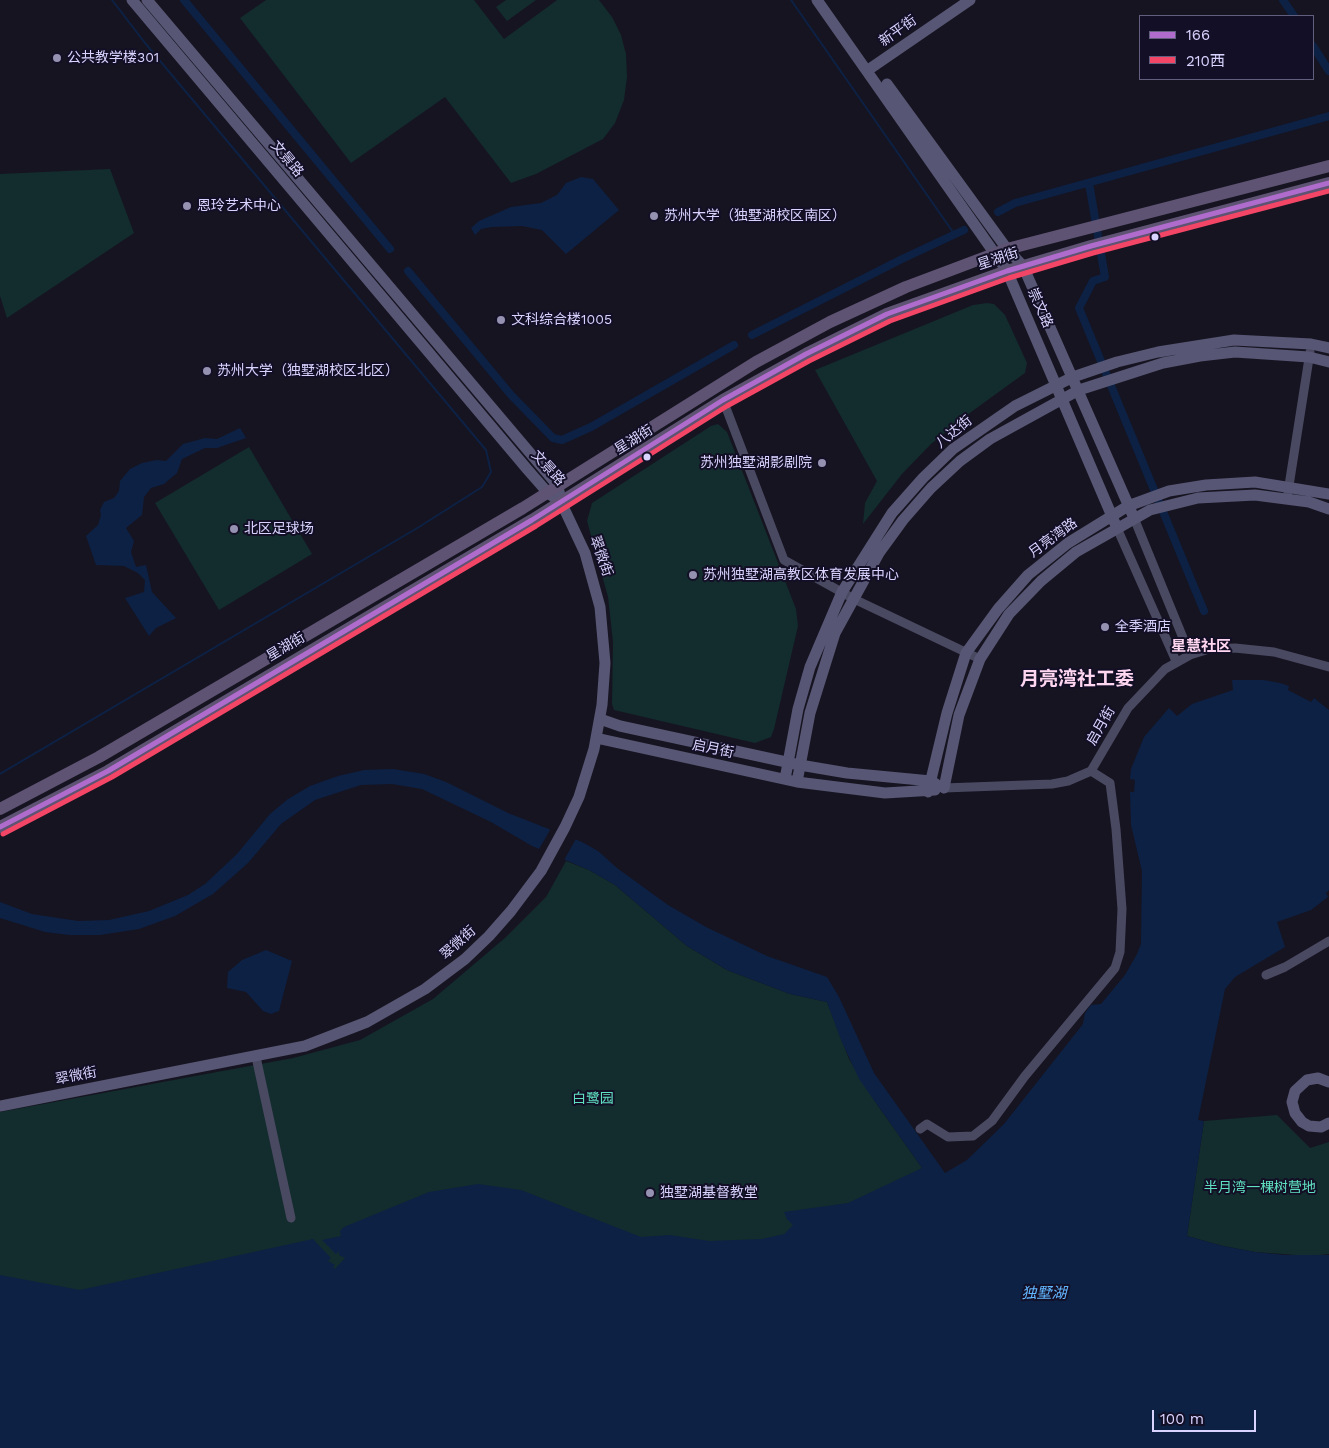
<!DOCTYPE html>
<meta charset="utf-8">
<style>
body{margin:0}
#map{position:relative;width:1329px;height:1448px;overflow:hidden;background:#161421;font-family:"Work Sans","Noto Sans SC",sans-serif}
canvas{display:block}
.legend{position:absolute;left:1139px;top:15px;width:175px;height:65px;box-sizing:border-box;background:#130f26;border:1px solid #625e7d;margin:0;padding:6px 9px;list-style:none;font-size:15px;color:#d9d4ff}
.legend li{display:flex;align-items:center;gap:10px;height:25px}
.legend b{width:25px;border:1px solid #625e7d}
.scale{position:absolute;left:1152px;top:1410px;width:104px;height:22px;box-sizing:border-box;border:2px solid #d9d4ff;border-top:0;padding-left:6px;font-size:15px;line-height:18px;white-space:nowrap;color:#d9d4ff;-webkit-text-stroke:4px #130f26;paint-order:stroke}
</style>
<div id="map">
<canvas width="1329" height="1448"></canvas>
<ul class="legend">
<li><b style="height:6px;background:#b06ccc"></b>166</li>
<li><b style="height:6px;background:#f34667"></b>210西</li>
</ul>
<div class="scale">100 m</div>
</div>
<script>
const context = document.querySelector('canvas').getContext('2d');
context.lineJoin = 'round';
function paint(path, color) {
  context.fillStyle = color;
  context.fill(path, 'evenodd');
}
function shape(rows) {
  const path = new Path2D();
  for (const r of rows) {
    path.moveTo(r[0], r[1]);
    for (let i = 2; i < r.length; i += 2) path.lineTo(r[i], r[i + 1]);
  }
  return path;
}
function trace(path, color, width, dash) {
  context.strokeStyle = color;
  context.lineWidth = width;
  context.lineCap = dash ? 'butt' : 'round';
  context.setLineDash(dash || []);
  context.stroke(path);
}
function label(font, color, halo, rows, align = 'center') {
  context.font = font + ' "Work Sans","Noto Sans SC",sans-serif';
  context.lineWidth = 4;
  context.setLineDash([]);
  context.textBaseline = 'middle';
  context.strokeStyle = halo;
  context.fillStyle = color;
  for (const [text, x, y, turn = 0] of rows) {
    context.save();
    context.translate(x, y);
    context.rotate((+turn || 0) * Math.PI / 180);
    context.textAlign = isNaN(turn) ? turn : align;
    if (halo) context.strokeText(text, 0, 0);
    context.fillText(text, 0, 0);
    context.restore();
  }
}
const green = shape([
 [266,0,474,0,504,39,557,0,599,0,612,17,621,35,626,54,627,77,624,100,615,123,603,139,536,174,511,183,445,97,351,163,240,18],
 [506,0,536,0,507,21,496,7],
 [110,169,134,233,7,318,0,296,0,174],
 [987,303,994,304,1005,315,1027,363,1025,373,967,415,931,444,902,474,863,524,865,503,877,481,815,370,973,305],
 [718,424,727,432,796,609,798,626,774,729,771,737,755,743,614,710,612,704,613,642,608,597,587,521,592,503,711,426],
 [249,447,312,554,219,610,155,503],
 [566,861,589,870,615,885,687,946,727,970,790,994,827,1002,849,1059,876,1103,922,1168,843,1253,0,1364,0,1112,293,1058,360,1040,433,999,506,937,546,897],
 [1277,1115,1310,1148,1329,1142,1329,1254,1310,1256,1255,1252,1223,1246,1187,1236,1204,1121]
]);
const water = shape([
 [581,177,593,179,619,210,566,254,542,230,522,226,492,227,481,229,475,235,471,228,479,221,511,207,541,203,557,195,566,183],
 [240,428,246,438,217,448,205,448,182,459,177,473,164,484,151,488,144,497,142,515,126,528,134,541,131,552,136,567,146,565,152,592,176,618,156,628,149,636,125,598,144,592,145,580,138,573,124,566,96,565,86,536,98,525,101,515,100,510,104,502,114,498,119,491,120,481,130,469,142,463,157,460,166,461,183,444,205,438,217,439],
 [1232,680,1264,680,1280,683,1289,686,1288,690,1311,702,1314,698,1329,710,1329,890,1326,893,1328,897,1311,910,1277,922,1285,947,1235,977,1225,989,1198,1120,1204,1121,1187,1236,1223,1246,1255,1252,1285,1255,1329,1255,1329,1448,0,1448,0,1275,80,1290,313,1239,331,1258,328,1261,335,1265,333,1267,335,1269,345,1258,339,1255,339,1251,336,1254,322,1240,341,1236,340,1231,344,1227,429,1192,478,1184,521,1190,641,1237,670,1235,709,1241,762,1239,784,1234,793,1225,787,1219,784,1212,848,1203,922,1168,859,1079,841,1040,827,1002,790,994,727,970,687,946,615,885,589,870,532,846,491,822,422,789,392,784,361,785,315,800,281,824,248,863,213,894,175,916,139,929,100,935,69,935,45,932,0,918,0,902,32,914,78,921,109,920,149,911,188,895,205,884,237,854,270,814,288,799,310,786,338,776,364,770,393,769,424,774,446,782,508,813,582,842,598,851,617,868,668,905,706,927,767,956,827,977,839,997,874,1073,945,1173,967,1160,1004,1124,1083,1024,1085,1013,1091,1005,1101,1004,1125,975,1137,954,1141,944,1142,871,1131,825,1130,792,1134,792,1135,780,1130,779,1131,769,1144,737,1169,708,1177,716,1192,704,1233,690],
 [266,950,292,961,279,1011,271,1014,263,1011,246,992,227,988,228,972,242,960]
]);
const pier = shape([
 [551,828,577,837,563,862,538,851]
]);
const stream = shape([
 [791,0,955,235],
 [0,774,419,527,482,487,491,472,486,450,145,43,112,0]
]);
const canal = shape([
 [184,0,390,249],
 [1283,0,1294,16],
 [1313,46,1329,71],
 [1089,183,1105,277,1093,281,1079,308,1204,611],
 [998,212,1015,203,1329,116],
 [408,271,511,395,553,438,562,440,591,427,734,345],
 [752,335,902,259,964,230]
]);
const street = shape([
 [723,400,784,560,854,599,980,659],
 [1288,492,1310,352],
 [1134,518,1190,655],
 [1117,528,1176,661],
 [944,788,1052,784,1068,781,1091,771,1128,708,1165,669,1190,655,1209,649,1235,648,1274,652,1329,667],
 [1266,975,1285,967,1329,941],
 [256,1057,291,1218],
 [920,1129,927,1124,948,1137,973,1136,992,1121,1025,1076,1115,968,1120,952,1122,909,1116,829,1110,783,1091,771]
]);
const secondary = shape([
 [132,0,527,469,548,493,555,498],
 [817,0,1007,271,1117,528],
 [868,70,970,0],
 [887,84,1007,249,1023,266,1134,518],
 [600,719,620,726,800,765,847,773,931,781,936,784],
 [596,738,797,782,885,793,935,790],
 [785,779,798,709,810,667,842,592,892,513,923,478,953,449,1015,406,1073,377,1117,362,1158,352,1234,340,1311,344,1329,348],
 [797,782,810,713,835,633,879,553,903,520,931,488,960,461,990,439,1079,390,1163,363,1200,356,1235,352,1309,357,1329,362],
 [944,788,959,715,980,659,1009,614,1041,581,1076,552,1150,510,1198,498,1255,495,1309,502,1329,509],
 [928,792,947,713,966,653,998,609,1028,575,1068,543,1128,506,1169,491,1206,485,1255,482,1329,494],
 [1329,1082,1318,1078,1307,1080,1295,1091,1292,1102,1295,1113,1302,1122,1309,1126,1321,1127,1329,1123],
 [0,1106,305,1046,367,1022,425,989,465,959,489,936,511,911,541,871,565,827,579,797,594,749,602,705,605,663,600,607,585,553,561,502,558,486,147,0]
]);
const primary = shape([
 [0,809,99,757,523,508,756,362,830,322,906,287,1007,249,1329,166],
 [0,827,108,771,532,520,723,400,806,354,887,314,1007,271,1091,246,1329,183]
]);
const bus1 = shape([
 [0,827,108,771,532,520,723,400,806,354,887,314,1007,271,1091,246,1329,183]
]);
const bus2 = shape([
 [3,834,112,777,536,526,727,406,809,361,890,321,1009,278,1093,253,1329,191]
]);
const markers = [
 [57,58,5,"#9591b1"],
 [187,206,5,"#9591b1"],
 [654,216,5,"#9591b1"],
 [1155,237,4.5,"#d9d4ff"],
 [501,320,5,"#9591b1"],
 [207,371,5,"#9591b1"],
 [647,457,4.5,"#d9d4ff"],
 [822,463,5,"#9591b1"],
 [234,529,5,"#9591b1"],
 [693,575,5,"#9591b1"],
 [1105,627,5,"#9591b1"],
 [650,1193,5,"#9591b1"]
];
const streetNames = [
 ["新平街",898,31,-35],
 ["文景路",287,159,50],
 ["星湖街",998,259,-18],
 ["崇文路",1040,308,66],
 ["八达街",954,432,-39],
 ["星湖街",634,440,-32],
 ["文景路",548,468,47],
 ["月亮湾路",1053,538,-36],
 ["翠微街",601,556,71],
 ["星湖街",286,647,-31],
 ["启月街",1101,726,-60],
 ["启月街",713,749,12],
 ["翠微街",458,943,-42],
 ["翠微街",76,1076,-11]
];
const poiNames = [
 ["公共教学楼301",67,58],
 ["恩玲艺术中心",197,206],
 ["苏州大学（独墅湖校区南区）",664,216],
 ["文科综合楼1005",511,320],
 ["苏州大学（独墅湖校区北区）",217,371],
 ["苏州独墅湖影剧院",812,463,"right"],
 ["北区足球场",244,529],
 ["苏州独墅湖高教区体育发展中心",703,575],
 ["全季酒店",1115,627],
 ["独墅湖基督教堂",660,1193]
];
const parkNames = [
 ["白鹭园",593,1099],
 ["半月湾一棵树营地",1260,1188]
];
const neighbourhoodNames = [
 ["星慧社区",1201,647]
];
const waterNames = [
 ["独墅湖",1044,1294]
];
const districtNames = [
 ["月亮湾社工委",1077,679]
];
paint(green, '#132c2d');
paint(water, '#0d2144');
paint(pier, '#161421');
trace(stream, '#0d2144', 2);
trace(canal, '#0d2144', 8);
trace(street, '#4a4962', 9);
trace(secondary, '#575674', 11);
trace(primary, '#5e5373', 12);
trace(bus1, '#b06ccc', 5);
trace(bus2, '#f34667', 5);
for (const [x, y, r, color] of markers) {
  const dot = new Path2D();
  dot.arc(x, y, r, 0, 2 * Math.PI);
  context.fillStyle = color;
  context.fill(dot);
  trace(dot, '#130f26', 2);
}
label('14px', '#d9d4ff', '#130f26', streetNames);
label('14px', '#d9d4ff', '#130f26', poiNames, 'left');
label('14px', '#5fe0c0', '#130f26', parkNames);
label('bold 15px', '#ffd6f0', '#130f26', neighbourhoodNames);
label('italic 15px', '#62b6ff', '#130f26', waterNames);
label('bold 19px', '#ffd6f0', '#130f26', districtNames);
</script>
